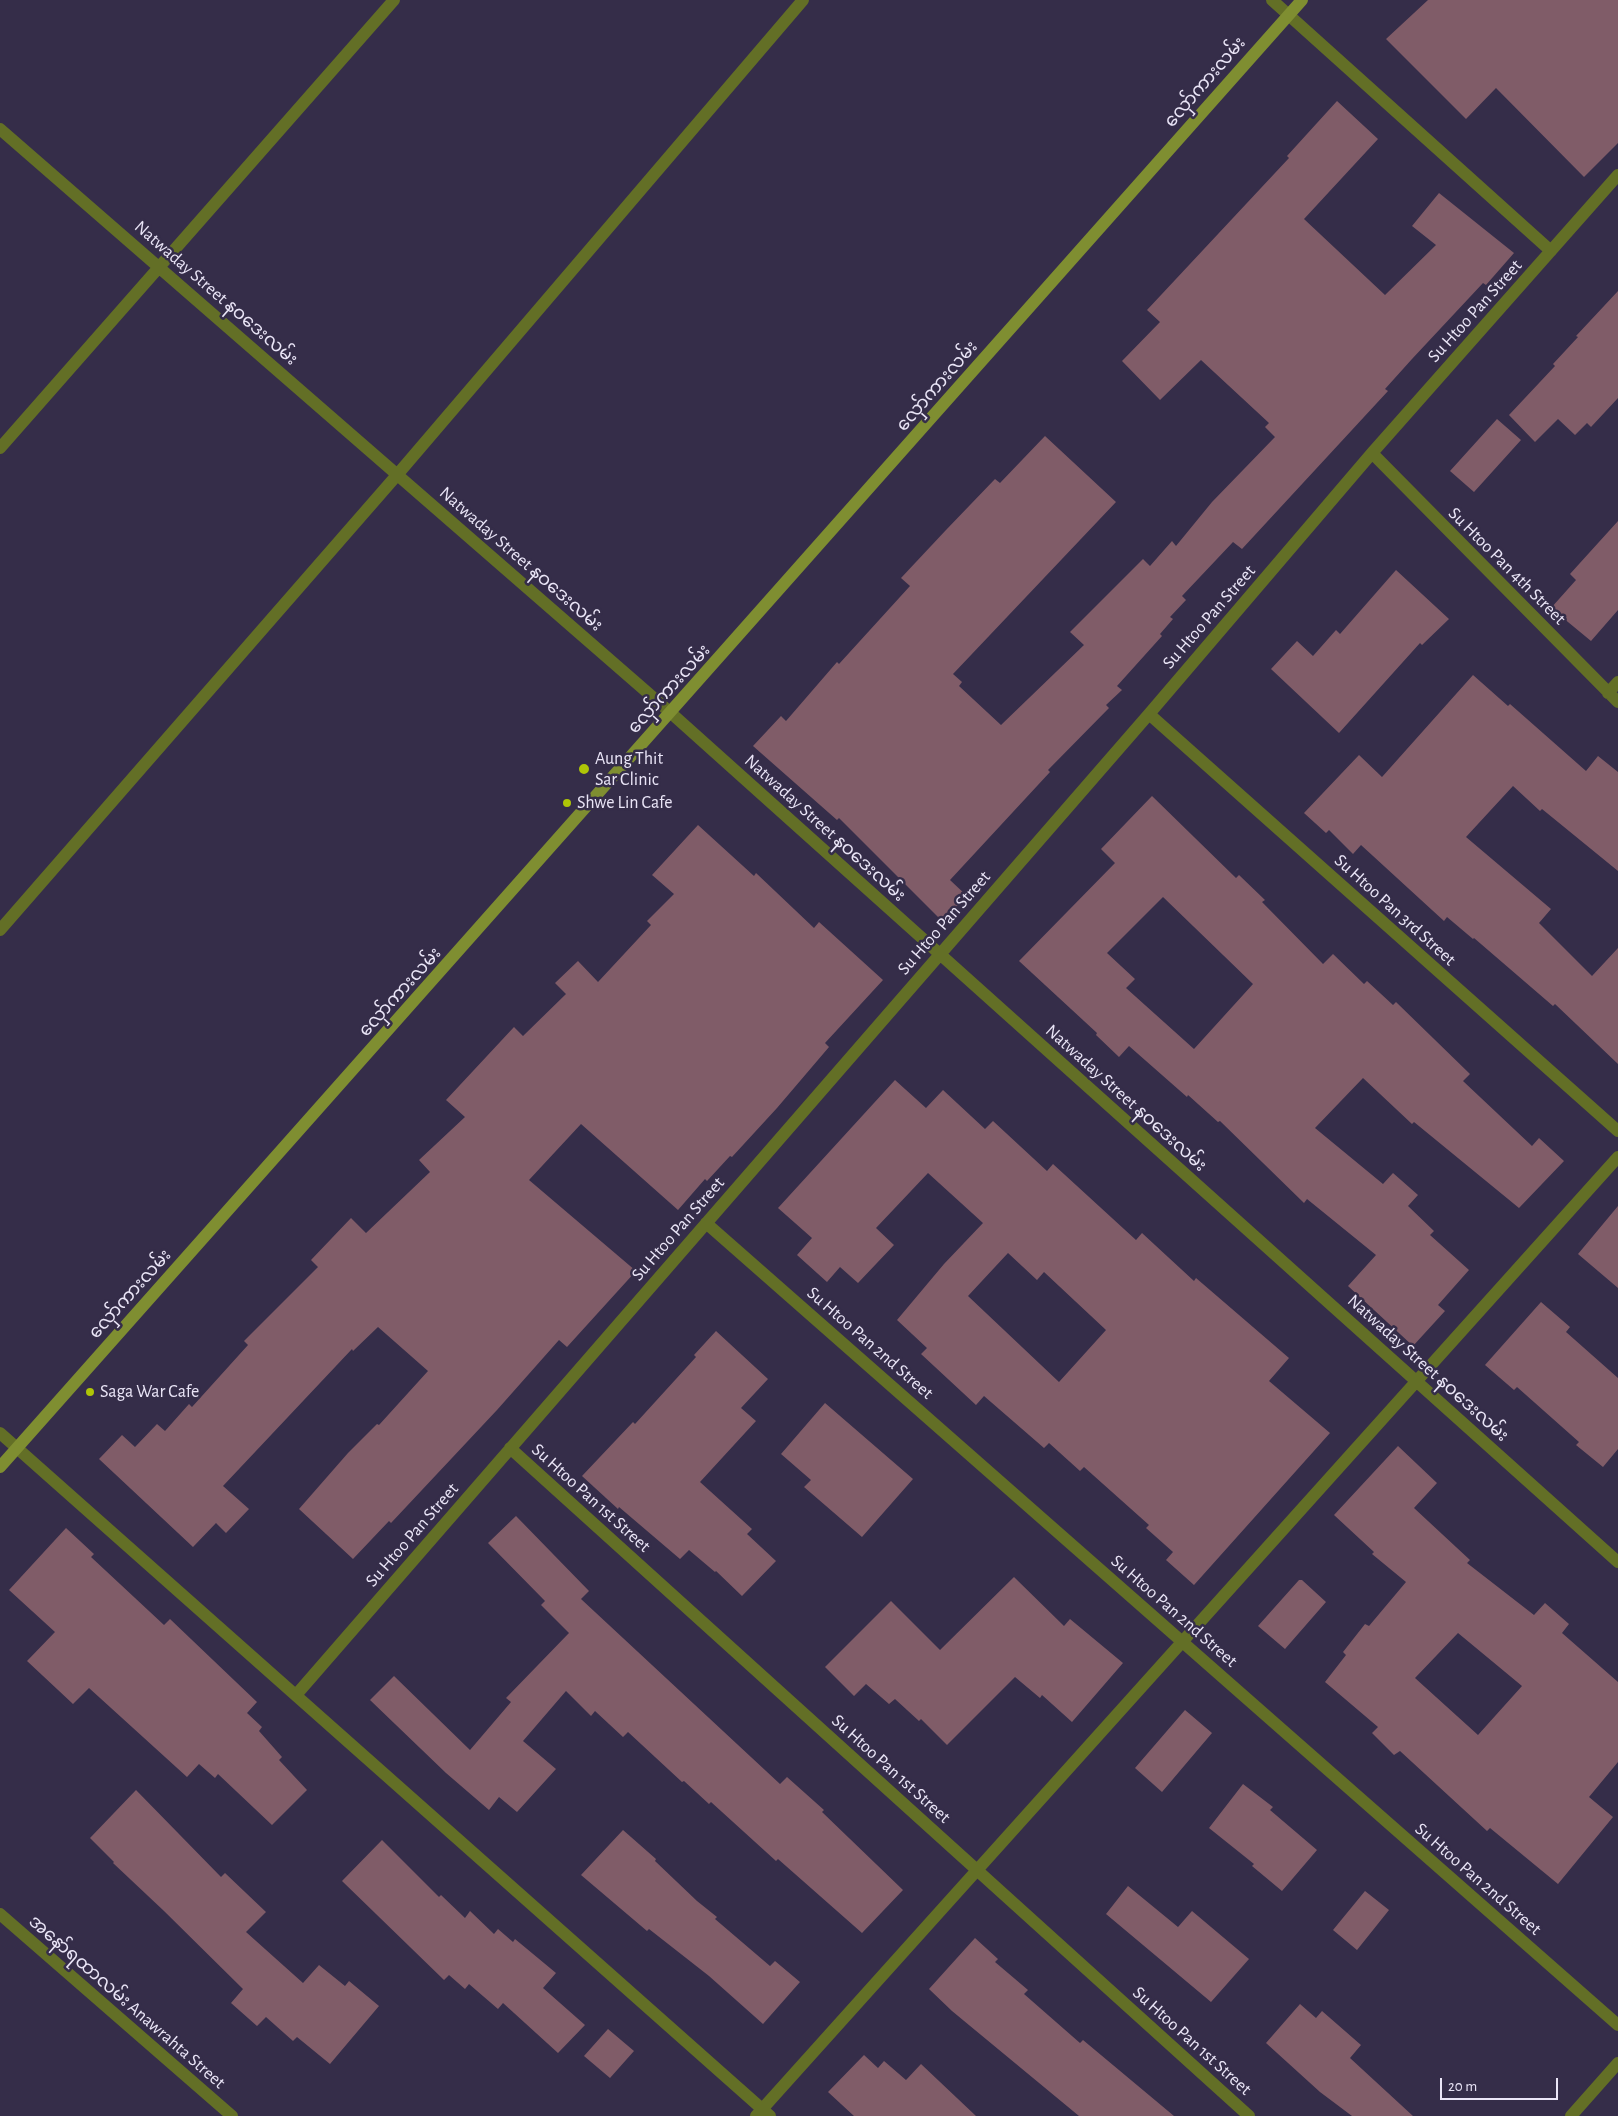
<!DOCTYPE html>
<meta charset="utf-8">
<style>
body{margin:0}
#map{position:relative;width:1618px;height:2116px;overflow:hidden;background:#352d49;font-family:"Alegreya Sans",sans-serif}
canvas{display:block}
.scale{position:absolute;left:1440px;top:2078px;width:118px;height:22px;box-sizing:border-box;border:2px solid #eae5f7;border-top:0;padding-left:6px;font-size:15px;line-height:18px;white-space:nowrap;color:#eae5f7;-webkit-text-stroke:4px #352d49;paint-order:stroke}
</style>
<div id="map">
<canvas width="1618" height="2116"></canvas>
<div class="scale">20 m</div>
</div>
<script>
const context = document.querySelector('canvas').getContext('2d');
context.lineJoin = 'round';
function paint(path, color) {
  context.fillStyle = color;
  context.fill(path, 'evenodd');
}
function shape(rows) {
  const path = new Path2D();
  for (const r of rows) {
    path.moveTo(r[0], r[1]);
    for (let i = 2; i < r.length; i += 2) path.lineTo(r[i], r[i + 1]);
  }
  return path;
}
function trace(path, color, width, dash) {
  context.strokeStyle = color;
  context.lineWidth = width;
  context.lineCap = dash ? 'butt' : 'round';
  context.setLineDash(dash || []);
  context.stroke(path);
}
function label(font, color, halo, rows, align = 'center') {
  context.font = font + ' "Alegreya Sans","Noto Sans Myanmar",sans-serif';
  context.lineWidth = 5;
  context.setLineDash([]);
  context.textBaseline = 'middle';
  context.strokeStyle = halo;
  context.fillStyle = color;
  for (const [text, x, y, turn = 0] of rows) {
    context.save();
    context.translate(x, y);
    context.rotate((+turn || 0) * Math.PI / 180);
    context.textAlign = isNaN(turn) ? turn : align;
    if (halo) context.strokeText(text, 0, 0);
    context.fillText(text, 0, 0);
    context.restore();
  }
}
const building = shape([
 [1428,0,1618,0,1618,143,1584,177,1496,88,1466,119,1386,39],
 [1337,101,1378,139,1304,219,1385,295,1436,245,1412,226,1439,193,1514,253,1486,285,1483,283,1412,359,1385,389,1388,391,1242,549,1233,542,1182,596,1186,600,1170,617,1173,619,1160,634,1162,636,1117,686,1122,690,1106,705,1109,708,1048,770,1050,772,950,880,967,896,942,921,839,818,837,820,753,746,781,716,786,721,837,662,839,664,910,586,901,578,946,530,995,479,1000,483,1045,436,1116,502,953,674,962,682,959,686,1001,725,1084,645,1070,632,1143,559,1150,566,1172,541,1176,546,1212,502,1275,437,1265,427,1269,423,1201,360,1160,400,1122,361,1160,322,1147,310,1289,158,1287,156],
 [1618,291,1618,398,1591,427,1587,423,1575,435,1558,419,1535,442,1509,415,1555,366,1553,364,1578,337,1576,336],
 [1497,419,1521,440,1474,492,1450,471],
 [1618,521,1618,610,1591,641,1551,608,1576,580,1570,574],
 [1396,570,1449,619,1422,645,1420,643,1339,733,1271,669,1297,641,1313,656,1336,630,1340,634],
 [1473,675,1508,706,1510,704,1586,771,1598,756,1618,772,1618,871,1542,809,1540,811,1513,786,1466,837,1551,909,1539,923,1592,976,1618,948,1618,1064,1555,1004,1553,1006,1474,938,1473,939,1447,917,1444,921,1361,845,1353,854,1329,830,1326,833,1304,813,1359,755,1382,777],
 [1152,796,1236,878,1239,875,1265,900,1262,902,1323,964,1333,954,1364,984,1367,981,1393,1005,1396,1002,1470,1074,1463,1081,1532,1146,1539,1138,1564,1161,1519,1208,1414,1122,1412,1124,1363,1078,1315,1128,1383,1184,1393,1173,1418,1195,1408,1206,1434,1231,1430,1235,1469,1270,1438,1305,1445,1311,1413,1346,1348,1286,1376,1255,1307,1199,1304,1203,1220,1121,1218,1122,1188,1095,1187,1097,1129,1046,1119,1057,1096,1035,1097,1033,1019,961,1115,863,1101,849],
 [1163,897,1253,984,1194,1049,1126,988,1135,979,1107,953],
 [698,825,754,876,756,873,814,928,819,922,883,980,825,1043,829,1047,777,1108,732,1157,730,1156,707,1181,705,1179,678,1210,581,1124,529,1180,636,1271,567,1347,559,1340,497,1410,391,1523,389,1521,353,1559,299,1509,348,1453,377,1424,379,1425,428,1371,378,1327,353,1351,352,1349,223,1486,249,1509,226,1533,216,1523,193,1547,99,1459,122,1435,135,1447,157,1424,165,1431,189,1404,192,1407,248,1345,244,1341,318,1267,311,1260,351,1218,366,1233,430,1172,419,1160,465,1117,446,1100,514,1027,523,1036,566,994,555,983,578,961,598,982,651,925,647,921,674,894,652,875],
 [895,1080,926,1108,943,1090,985,1129,993,1121,1047,1171,1053,1164,1136,1240,1142,1233,1194,1281,1196,1278,1289,1358,1269,1381,1330,1433,1194,1585,1166,1560,1173,1552,1146,1528,1149,1525,1084,1467,1080,1471,1049,1443,1044,1448,984,1396,976,1405,921,1354,927,1348,897,1320,944,1264,983,1223,928,1173,876,1228,894,1245,858,1283,840,1267,827,1282,797,1255,812,1238,778,1208],
 [1008,1253,1037,1280,1044,1272,1106,1330,1059,1382,968,1296],
 [1618,1206,1618,1288,1578,1254],
 [1541,1302,1570,1327,1566,1332,1618,1378,1618,1449,1603,1467,1576,1445,1579,1442,1517,1387,1514,1390,1485,1365],
 [716,1331,768,1379,741,1408,756,1421,700,1482,752,1529,747,1534,776,1561,742,1596,716,1571,715,1572,689,1550,680,1559,619,1507,618,1509,582,1476,633,1422,635,1424,696,1357,694,1355],
 [825,1403,913,1479,862,1537,804,1487,811,1480,781,1454],
 [1398,1446,1437,1483,1414,1508,1470,1560,1467,1563,1534,1615,1545,1603,1569,1624,1562,1633,1618,1682,1618,1762,1589,1797,1613,1817,1558,1884,1490,1828,1487,1831,1400,1751,1394,1755,1372,1733,1378,1727,1325,1682,1346,1655,1343,1652,1365,1624,1369,1626,1406,1582,1372,1554,1374,1552,1334,1515],
 [1458,1633,1522,1686,1478,1735,1415,1678],
 [516,1516,589,1591,581,1599,780,1784,787,1777,824,1810,822,1812,903,1890,862,1933,778,1859,776,1861,711,1802,709,1804,684,1781,682,1782,628,1732,623,1737,595,1711,591,1716,566,1691,523,1741,556,1769,517,1812,499,1797,489,1810,446,1773,370,1700,394,1676,470,1750,511,1702,506,1698,569,1633,541,1605,545,1601,488,1543],
 [66,1528,94,1554,91,1557,164,1625,170,1619,257,1702,247,1713,262,1727,259,1731,282,1757,279,1760,307,1790,272,1825,218,1774,215,1778,199,1764,187,1777,89,1688,73,1704,27,1661,55,1632,9,1590],
 [1014,1577,1064,1626,1070,1619,1123,1663,1072,1722,1042,1695,1040,1698,1015,1677,947,1745,921,1719,919,1721,895,1699,889,1704,866,1684,854,1696,825,1667,891,1601,940,1650],
 [1299,1580,1302,1580,1326,1602,1285,1649,1258,1626],
 [1185,1710,1212,1733,1162,1792,1135,1768],
 [1243,1784,1273,1807,1270,1810,1317,1850,1282,1891,1252,1866,1254,1864,1209,1828],
 [136,1790,221,1877,225,1873,266,1912,246,1932,303,1983,319,1965,345,1986,349,1981,379,2006,330,2064,297,2037,293,2041,266,2017,257,2026,231,2003,243,1989,164,1911,113,1863,114,1862,90,1838],
 [623,1830,656,1859,655,1861,697,1901,717,1917,715,1919,770,1966,775,1961,800,1982,763,2024,709,1976,649,1929,647,1931,581,1875],
 [382,1840,439,1897,441,1895,465,1918,470,1911,494,1934,498,1929,513,1942,515,1939,556,1973,543,1988,585,2025,558,2053,503,2003,498,2009,469,1984,465,1989,449,1975,444,1980,342,1881],
 [1128,1886,1178,1927,1192,1911,1249,1959,1211,2002,1106,1914],
 [1365,1891,1389,1910,1357,1950,1333,1930],
 [975,1938,998,1959,995,1962,1028,1990,1024,1994,1080,2043,1083,2040,1174,2116,1079,2116,952,2011,929,1989],
 [1300,2004,1316,2018,1322,2011,1361,2045,1350,2058,1413,2116,1352,2116,1320,2092,1266,2043],
 [608,2029,634,2051,610,2078,584,2056],
 [864,2055,878,2068,884,2061,906,2080,921,2064,976,2116,854,2116,828,2092]
]);
const minor = shape([
 [1272,0,1551,251],
 [0,129,671,713,1618,1562],
 [0,448,394,0],
 [1372,453,1618,702],
 [1608,693,1618,682],
 [1149,714,1618,1131],
 [0,930,397,475,803,0],
 [706,1223,1618,2025],
 [0,1433,770,2116],
 [510,1448,1249,2116],
 [296,1695,1149,714,1372,453,1618,175],
 [0,1914,232,2116],
 [756,2116,1618,1157],
 [1571,2116,1618,2063]
]);
const secondary = shape([
 [0,1467,1302,0]
]);
const markers = [
 [584,769,6,"#afc507"],
 [567,803,5,"#afc507"],
 [90,1392,5,"#afc507"]
];
const streetNames = [
 ["လှော်ကားလမ်း",1205,82,-49],
 ["Natwaday Street နဝဒေးလမ်း",216,293,41],
 ["Su Htoo Pan Street",1475,311,-48],
 ["လှော်ကားလမ်း",937,386,-49],
 ["Natwaday Street နဝဒေးလမ်း",521,559,41],
 ["Su Htoo Pan 4th Street",1507,566,45],
 ["Su Htoo Pan Street",1209,617,-49],
 ["လှော်ကားလမ်း",669,689,-48],
 ["Natwaday Street နဝဒေးလမ်း",825,828,42],
 ["Su Htoo Pan 3rd Street",1395,910,42],
 ["Su Htoo Pan Street",944,923,-49],
 ["လှော်ကားလမ်း",400,992,-48],
 ["Natwaday Street နဝဒေးလမ်း",1126,1098,42],
 ["Su Htoo Pan Street",678,1229,-49],
 ["လှော်ကားလမ်း",130,1294,-48],
 ["Su Htoo Pan 2nd Street",870,1343,41],
 ["Natwaday Street နဝဒေးလမ်း",1428,1368,42],
 ["Su Htoo Pan 1st Street",591,1498,42],
 ["Su Htoo Pan Street",412,1535,-49],
 ["Su Htoo Pan 2nd Street",1174,1611,41],
 ["Su Htoo Pan 1st Street",891,1769,42],
 ["Su Htoo Pan 2nd Street",1478,1879,41],
 ["အနော်ရထာလမ်း Anawrahta Street",127,2002,41],
 ["Su Htoo Pan 1st Street",1192,2041,42]
];
const poiNames = [
 ["Aung Thit",595,759],
 ["Sar Clinic",595,780],
 ["Shwe Lin Cafe",577,803],
 ["Saga War Cafe",100,1392]
];
paint(building, '#805c68');
trace(minor, '#636f26', 12);
trace(secondary, '#7f8e31', 12);
for (const [x, y, r, color] of markers) {
  const dot = new Path2D();
  dot.arc(x, y, r, 0, 2 * Math.PI);
  context.fillStyle = color;
  context.fill(dot);
  trace(dot, '#352d49', 2);
}
label('18px', '#eae5f7', '#352d49', streetNames);
label('18px', '#eae5f7', '#352d49', poiNames, 'left');
</script>
